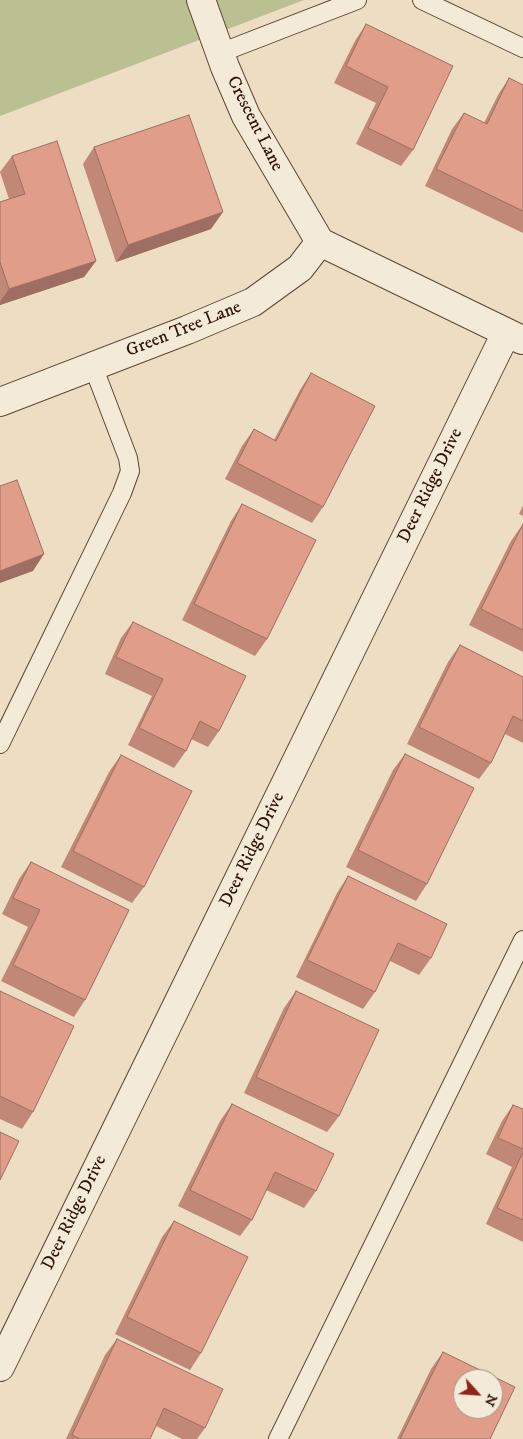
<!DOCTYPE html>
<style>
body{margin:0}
#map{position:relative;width:523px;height:1439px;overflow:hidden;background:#eddec3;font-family:"IM FELL DW Pica",serif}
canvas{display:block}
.north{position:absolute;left:453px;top:1369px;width:50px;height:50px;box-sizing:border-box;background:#f3ead8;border:1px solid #a59484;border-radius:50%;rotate:116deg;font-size:14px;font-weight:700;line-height:20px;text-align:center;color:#2f1305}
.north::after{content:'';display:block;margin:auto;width:18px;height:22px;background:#8f2418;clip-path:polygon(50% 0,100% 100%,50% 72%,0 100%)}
</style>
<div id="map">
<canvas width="523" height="1439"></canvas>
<div class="north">N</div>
</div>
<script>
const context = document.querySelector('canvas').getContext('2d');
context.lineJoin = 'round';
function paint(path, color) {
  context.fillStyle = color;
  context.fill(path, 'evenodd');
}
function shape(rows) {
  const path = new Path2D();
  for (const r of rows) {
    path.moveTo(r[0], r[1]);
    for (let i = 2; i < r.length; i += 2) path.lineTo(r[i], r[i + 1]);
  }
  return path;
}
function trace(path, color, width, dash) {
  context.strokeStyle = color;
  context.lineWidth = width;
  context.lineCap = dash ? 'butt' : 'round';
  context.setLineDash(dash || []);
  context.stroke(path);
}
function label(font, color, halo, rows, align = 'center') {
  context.font = font + ' "IM FELL DW Pica",serif';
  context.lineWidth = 4;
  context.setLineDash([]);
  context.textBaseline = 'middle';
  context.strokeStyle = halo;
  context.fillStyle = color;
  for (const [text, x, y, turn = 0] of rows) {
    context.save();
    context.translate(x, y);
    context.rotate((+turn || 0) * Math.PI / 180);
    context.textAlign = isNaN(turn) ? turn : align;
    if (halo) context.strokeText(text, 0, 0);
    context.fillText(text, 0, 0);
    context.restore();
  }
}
const green = shape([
 [0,0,304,0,0,116]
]);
const lane = shape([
 [422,0,523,48],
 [220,53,357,0],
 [0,744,122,493,130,471,128,458,93,366],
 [278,1439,523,940]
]);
const street = shape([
 [201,0,225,67,246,116,320,242],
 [320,242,522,340],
 [0,402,187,330,253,302,300,268,320,242],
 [0,1367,506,333]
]);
const wall = shape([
 [366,24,413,150,401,166,356,144,376,103,334,83,355,41],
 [509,78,523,85,523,233,425,186,452,129,464,113,484,123,498,95],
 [94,147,211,229,116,262,83,164],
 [12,156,96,261,84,277,0,305,0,202,9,199,0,172],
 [311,373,323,507,312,523,225,479,242,446,254,429,274,440,300,390],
 [242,504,267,639,255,656,182,620,231,521],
 [523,505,523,516,519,514],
 [523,524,523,652,469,625,511,541],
 [133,622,219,731,208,747,191,739,186,751,174,768,128,745,152,696,105,674,121,638],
 [460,645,523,677,523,743,505,734,491,763,479,779,407,744,448,662],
 [405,754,427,884,416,901,346,867,393,770],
 [121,755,144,887,132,903,61,867,109,772],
 [31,862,85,1000,74,1017,1,981,28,927,2,914,19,879],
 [348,876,431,958,419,975,390,961,375,992,363,1009,296,977,337,893],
 [0,991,33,1112,22,1129,0,1119],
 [296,991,339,1116,327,1132,244,1093,284,1008],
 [232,1104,316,1191,304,1208,266,1190,252,1220,240,1236,178,1206,220,1121],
 [513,1105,523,1109,523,1242,486,1224,512,1167,486,1154,502,1121],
 [174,1221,201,1353,190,1370,115,1334,162,1237],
 [117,1339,205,1428,197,1439,182,1439,156,1426,150,1439,66,1439,105,1355],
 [443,1352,490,1439,397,1439,431,1369]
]);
const shadedWall = shape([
 [223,212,211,229,116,262,128,245],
 [96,261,84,277,0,305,0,302,9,289],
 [44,554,33,571,0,583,0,571]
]);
const building = shape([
 [366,24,453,66,413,150,368,128,388,87,346,66,366,24],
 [509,78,523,85,523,211,436,169,464,113,487,124,509,78],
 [189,115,223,212,128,245,94,147,189,115],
 [57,141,96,261,9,289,0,262,0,202,25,194,12,156,57,141],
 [311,373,375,406,323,507,237,463,254,429,276,441,311,373],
 [17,480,44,554,0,571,0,486,17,480],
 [242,504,316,540,267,639,194,604,242,504],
 [523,524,523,630,481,609,523,524],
 [133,622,246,676,219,731,200,721,186,751,139,728,163,679,116,657,133,622],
 [460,645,523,677,523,721,513,716,491,763,419,727,460,645],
 [405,754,474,788,427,884,358,850,405,754],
 [121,755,192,791,144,887,73,851,121,755],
 [31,862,129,910,85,1000,13,965,40,910,13,898,31,862],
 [348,876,447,924,431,958,398,943,375,992,307,960,348,876],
 [0,991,74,1026,33,1112,0,1096,0,991],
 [296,991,379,1030,339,1116,256,1077,296,991],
 [232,1104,334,1154,316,1191,275,1172,252,1220,190,1190,232,1104],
 [513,1105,523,1109,523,1149,498,1138,513,1105],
 [0,1132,19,1141,0,1180,0,1132],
 [523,1152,523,1220,497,1208,523,1152],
 [174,1221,248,1257,201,1353,127,1317,174,1221],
 [117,1339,223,1389,205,1428,164,1408,150,1439,80,1439,72,1435,117,1339],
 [443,1352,515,1387,490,1439,400,1439,443,1352],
 [463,1379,493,1379,493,1409,463,1409,463,1379]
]);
const streetNames = [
 ["Crescent Lane",254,124,63],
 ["Green Tree Lane",184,330,-22],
 ["Deer Ridge Drive",431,486,-64],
 ["Deer Ridge Drive",253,850,-64],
 ["Deer Ridge Drive",75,1213,-64]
];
paint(green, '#bbc092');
trace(lane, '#5e4634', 20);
trace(street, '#5e4634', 30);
trace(lane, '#f3ead8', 18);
trace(street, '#f3ead8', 28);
paint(wall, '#c18777');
paint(shadedWall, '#9d6e61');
paint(building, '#e09d8a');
trace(building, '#9d6e61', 1);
label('18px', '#2f1305', '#f3ead8', streetNames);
</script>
